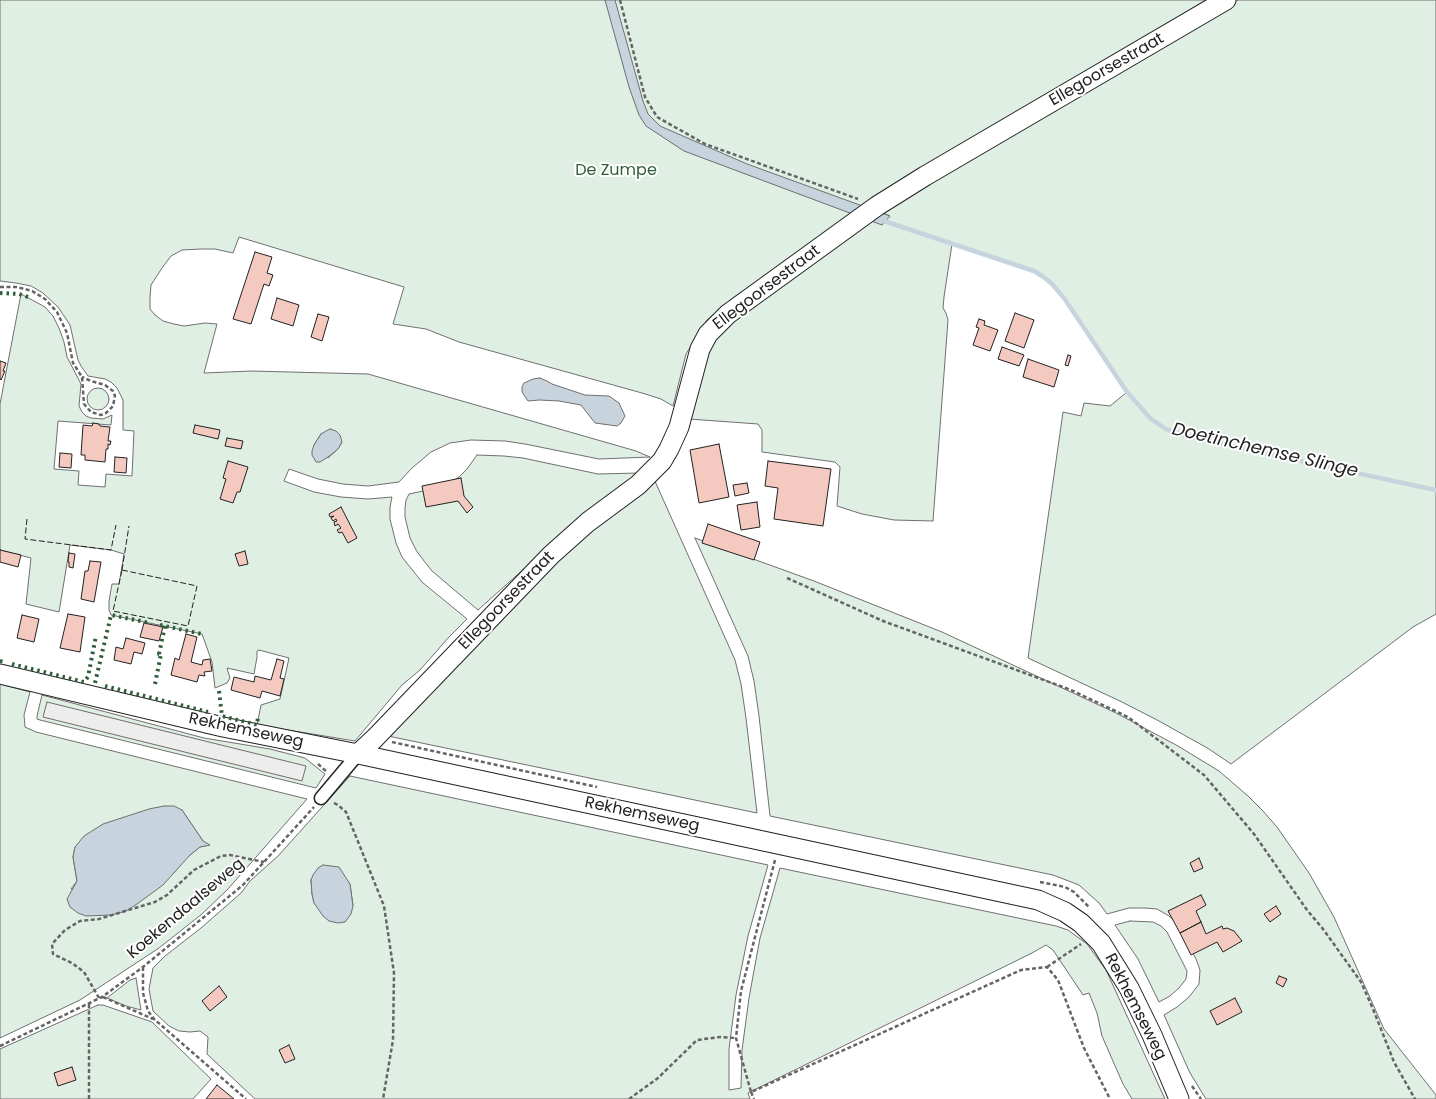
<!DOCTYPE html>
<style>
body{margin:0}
canvas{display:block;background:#fff}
</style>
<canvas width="1436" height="1099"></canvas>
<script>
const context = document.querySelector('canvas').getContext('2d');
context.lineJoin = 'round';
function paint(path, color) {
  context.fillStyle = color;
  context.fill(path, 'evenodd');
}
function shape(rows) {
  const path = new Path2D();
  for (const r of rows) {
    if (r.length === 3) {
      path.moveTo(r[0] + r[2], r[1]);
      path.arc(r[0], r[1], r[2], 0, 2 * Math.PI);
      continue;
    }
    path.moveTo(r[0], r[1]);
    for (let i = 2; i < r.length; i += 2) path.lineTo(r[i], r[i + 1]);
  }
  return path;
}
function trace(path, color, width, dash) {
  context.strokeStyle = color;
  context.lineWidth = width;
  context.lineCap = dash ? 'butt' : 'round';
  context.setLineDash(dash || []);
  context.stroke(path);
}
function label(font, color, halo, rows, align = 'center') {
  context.font = font + ' Poppins,sans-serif';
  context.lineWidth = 4;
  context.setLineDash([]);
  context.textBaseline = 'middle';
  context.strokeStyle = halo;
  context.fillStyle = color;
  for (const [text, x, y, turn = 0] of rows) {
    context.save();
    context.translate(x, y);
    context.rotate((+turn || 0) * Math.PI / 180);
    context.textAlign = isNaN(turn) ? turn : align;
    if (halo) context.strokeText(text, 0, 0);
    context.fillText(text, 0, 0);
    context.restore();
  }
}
const green = shape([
 [0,0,1206,0,852,213,853,214,733,298,707,320,686,354,673,406,661,399,642,393,459,342,426,329,393,324,404,287,239,237,233,253,215,249,201,249,182,250,171,256,162,268,151,285,150,297,150,309,155,315,163,321,174,324,184,326,205,323,217,324,204,373,251,371,368,374,636,451,650,457,599,459,525,444,505,441,471,440,450,443,431,452,412,468,399,482,368,486,343,484,318,479,289,469,284,481,314,492,341,497,368,499,392,497,390,507,390,519,396,543,402,557,422,582,467,619,449,637,420,670,402,685,355,741,257,725,261,705,280,699,289,658,259,650,257,651,257,657,254,674,227,668,230,678,227,683,215,688,212,662,202,634,111,615,109,610,109,601,112,584,119,584,124,554,111,550,70,545,59,612,26,604,31,558,0,550,0,404,21,294,45,307,53,316,59,328,64,342,67,357,81,384,79,406,82,412,86,416,91,418,103,419,112,415,111,425,58,421,54,469,79,471,78,485,105,487,106,474,132,476,134,431,123,430,123,400,117,388,111,382,105,379,88,376,81,366,78,360,70,325,58,307,43,293,31,286,16,283,0,281,0,0],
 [321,434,342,442,338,449,328,458,314,445,321,434],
 [1238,0,1436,0,1436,614,1413,627,1231,764,1209,749,1159,721,1122,702,1028,658,1063,412,1081,416,1084,403,1110,406,1127,392,1064,298,1052,284,1045,278,1034,271,952,244,944,297,943,308,946,313,948,320,933,521,894,520,862,514,837,506,840,467,835,462,762,452,762,430,758,424,689,419,697,382,716,331,871,220,890,216,883,213,908,195,1238,0],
 [98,399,11],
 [477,455,504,456,523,458,598,474,639,473,545,550,478,610,432,571,424,561,416,550,410,538,405,517,405,508,406,500,409,494,423,491,448,484,459,477,467,469,477,455],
 [654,479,735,660,741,684,746,718,757,813,388,736,584,530,654,479],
 [695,538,814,581,942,632,1116,713,1178,746,1219,771,1248,796,1263,811,1277,827,1309,873,1334,917,1384,1029,1436,1095,1436,1099,1206,1099,1190,1073,1164,1015,1177,1007,1189,997,1199,984,1200,970,1196,959,1178,924,1169,916,1157,909,1145,908,1129,908,1107,914,1099,903,1079,885,1053,875,770,816,759,716,754,681,748,656,695,538],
 [0,684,30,692,24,715,25,727,36,732,307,799,228,889,202,914,159,948,80,1000,0,1038,0,684],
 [182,810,203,841,209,845,200,847,190,855,181,863,174,873,71,889,77,881,73,857,75,847,182,810],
 [42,695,204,738,270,749,305,758,325,774,316,788,40,720,37,719,37,716,42,695],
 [350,776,768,865,748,936,736,995,729,1049,729,1090,741,1088,742,1050,749,998,760,938,780,868,1056,926,1068,930,1087,944,1106,970,1165,1099,1132,1099,1123,1084,1102,1036,1097,1013,1089,993,1083,995,1053,950,1046,945,1032,953,748,1093,750,1099,255,1099,207,1054,208,1037,200,1031,190,1032,179,1031,169,1026,153,1011,149,989,153,968,165,956,201,928,241,893,250,881,278,856,350,776],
 [311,880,350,884,353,906,314,903,312,894,311,880],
 [1130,921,1153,922,1161,926,1167,932,1184,965,1187,971,1186,979,1179,988,1170,996,1159,1002,1138,959,1115,925,1130,921],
 [136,978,141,1010,126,1006,107,998,130,980,136,978],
 [98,1005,103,1005,152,1022,211,1079,193,1099,0,1099,0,1049,98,1005]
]);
const parking = shape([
 [47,702,306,766,302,781,43,717,47,702]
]);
const water = shape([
 [605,0,615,0,643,101,648,114,660,126,747,164,890,216,882,225,839,209,684,151,646,126,639,115,629,87,605,0],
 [540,378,547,381,552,384,585,395,609,396,619,403,625,416,621,423,617,426,595,423,581,405,559,401,539,400,528,401,522,392,522,387,524,383,533,379,540,378],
 [330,429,336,431,340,435,342,442,338,449,328,457,320,462,316,462,312,455,312,451,314,445,321,434,326,431,330,429],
 [164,806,174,806,182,810,203,841,210,845,200,847,190,855,163,885,137,904,126,911,111,915,86,916,78,913,70,907,67,899,77,881,73,857,75,847,84,836,103,824,149,809,164,806],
 [323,865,339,867,350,884,353,906,351,914,345,922,338,923,329,921,323,916,314,903,312,894,311,880,313,875,318,868,323,865]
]);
const stream = shape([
 [881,220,1034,271,1045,278,1052,284,1064,298,1127,392,1151,419,1166,429,1180,434,1212,442,1436,490]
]);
const building = shape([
 [255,252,272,257,267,273,273,275,269,286,264,284,251,324,233,319,255,252],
 [277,298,299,305,293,326,271,319,277,298],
 [1015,313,1034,320,1024,348,1005,341,1015,313],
 [318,314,329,317,322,341,311,337,318,314],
 [979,319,985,321,984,325,998,330,990,351,973,345,979,328,976,327,979,319],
 [1002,347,1024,355,1019,366,998,359,1002,347],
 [1068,355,1071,356,1068,366,1065,365,1068,355],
 [1028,359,1059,370,1054,387,1023,377,1028,359],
 [0,361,6,363,3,371,5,371,1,380,0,379,0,361],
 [93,423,99,424,100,426,110,427,108,441,111,441,110,445,108,444,108,449,106,449,105,462,85,460,85,455,81,455,83,425,92,426,93,423],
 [195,425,220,430,218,439,193,433,195,425],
 [227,438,243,441,241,449,225,446,227,438],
 [719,444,729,497,699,503,690,450,719,444],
 [60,453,72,454,71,468,59,467,60,453],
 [115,457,127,458,126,473,114,472,115,457],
 [228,461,248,467,240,492,237,492,233,503,220,499,226,479,223,478,228,461],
 [768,461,831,469,823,526,774,519,778,488,765,486,768,461],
 [461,478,464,496,473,507,467,513,458,501,426,507,422,486,461,478],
 [747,483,749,493,735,496,733,485,747,483],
 [757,502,760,527,741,530,737,505,757,502],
 [341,507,357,538,348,543,342,532,339,533,337,530,341,528,338,524,335,526,334,522,337,521,336,519,333,521,331,518,334,516,330,517,329,514,341,507],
 [708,524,760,542,754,560,702,543,708,524],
 [0,550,21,555,18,567,0,562,0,550],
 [245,551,248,564,239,566,235,554,245,551],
 [69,553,75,554,73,568,69,567,69,562,68,562,69,553],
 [90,561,101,562,94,602,81,599,85,571,88,571,90,561],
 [68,614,85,617,80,652,60,648,68,614],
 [22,615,39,619,34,642,17,638,22,615],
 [144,623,163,627,159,641,140,637,144,623],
 [186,634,197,637,191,662,202,665,203,660,210,659,212,671,204,672,205,676,199,675,197,682,171,675,175,658,179,660,186,634],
 [126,638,145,643,142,654,134,652,131,664,114,660,116,647,123,649,126,638],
 [277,659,284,661,280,678,284,679,280,696,262,691,260,698,231,690,234,677,254,682,255,676,271,680,277,659],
 [1199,858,1203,868,1194,872,1190,863,1199,858],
 [1201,895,1206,905,1196,911,1201,922,1180,933,1168,911,1201,895],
 [1276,906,1281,914,1270,922,1264,914,1276,906],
 [1201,922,1206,934,1222,926,1223,929,1227,928,1234,931,1242,941,1223,952,1217,942,1191,955,1180,933,1201,922],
 [1279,976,1287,979,1283,987,1276,983,1279,976],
 [219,986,227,997,210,1011,202,1001,219,986],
 [1235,998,1242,1012,1217,1025,1210,1011,1235,998],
 [289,1045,295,1059,285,1063,279,1050,289,1045],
 [72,1067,76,1080,58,1086,54,1073,72,1067],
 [217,1085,234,1099,206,1099,217,1085]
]);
const path = shape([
 [620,0,645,97,657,117,705,144,858,199],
 [0,287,17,287,32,291,45,299,57,312,67,333,73,363,82,377,84,404,91,412,101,415,106,413,113,406,115,396,113,391,105,385,91,381,82,377],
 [787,578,883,621,1071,690,1128,717,1204,775,1254,834,1307,910,1323,929,1361,982,1373,1009,1394,1062,1415,1099],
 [392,742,597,787],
 [318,764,327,772],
 [334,803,338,805,346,812,384,906,394,973,393,1040,383,1099],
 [775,860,741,991,736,1038,751,1092,1021,970,1047,967,1058,980,1084,1048,1110,1099],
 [1040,882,1065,887,1074,892,1089,907],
 [143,967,143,993,148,1011,154,1019,246,1099],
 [1047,967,1081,944],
 [103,997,153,1019],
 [99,998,84,972,72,963,53,954,52,944,65,930,80,921,99,919,155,902,167,895,194,870,221,856,230,855,264,862],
 [0,1046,102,997,143,967,243,885,314,807],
 [1192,1086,1201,1099],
 [751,1092,754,1099],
 [89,1099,89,1003],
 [629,1099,658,1078,697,1040,720,1037,736,1038]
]);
const street = shape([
 [321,798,358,754]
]);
const secondary = shape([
 [0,674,223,727,358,754,1038,900,1065,912,1081,923,1101,943,1129,988,1152,1035,1179,1099],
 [358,754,375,738,551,555,588,522,638,485,662,461,669,449,679,427,700,349,708,334,728,314,877,206,925,176,1226,0]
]);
const hedge = shape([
 [0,293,19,294,28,297],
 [160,625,202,634],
 [0,661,4,662],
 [12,664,84,682,88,677,96,636],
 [95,683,111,615,150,623],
 [155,684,161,654,159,654,165,626],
 [105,686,208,712],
 [219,691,222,716,257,725,258,717]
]);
const fence = shape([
 [27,519,25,539,111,550,116,525],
 [122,570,197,586,188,626,113,611,122,570],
 [122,570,129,526]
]);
const streetNames = [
 ["Ellegoorsestraat",1107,70,-30],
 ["Ellegoorsestraat",767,288,-37],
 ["Ellegoorsestraat",507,601,-46],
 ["Rekhemseweg",246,731,12],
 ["Rekhemseweg",642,815,12],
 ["Koekendaalseweg",186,909,-40],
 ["Rekhemseweg",1135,1007,63]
];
const parkNames = [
 ["De Zumpe",616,171]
];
const waterNames = [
 ["Doetinchemse Slinge",1265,451,13]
];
paint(green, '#e0efe3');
trace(green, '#6f6f6f', 1);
paint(parking, '#ededed');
trace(parking, '#6f6f6f', 1);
paint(water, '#c7d3dd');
trace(water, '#6f6f6f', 1);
trace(stream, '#c7d3dd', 4.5);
paint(building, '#f3c9c0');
trace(building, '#222', 1);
trace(street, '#222', 15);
trace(secondary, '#222', 21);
trace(path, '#646464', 2.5, [4, 2.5]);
trace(street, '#fff', 12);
trace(secondary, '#fff', 19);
trace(hedge, '#2f5e38', 4, [2.5, 4]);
trace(fence, '#222', 1, [6, 2.5]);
label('16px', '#222', '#fff', streetNames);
label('16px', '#2f5e38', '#fff', parkNames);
label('italic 18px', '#222', '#fff', waterNames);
</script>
